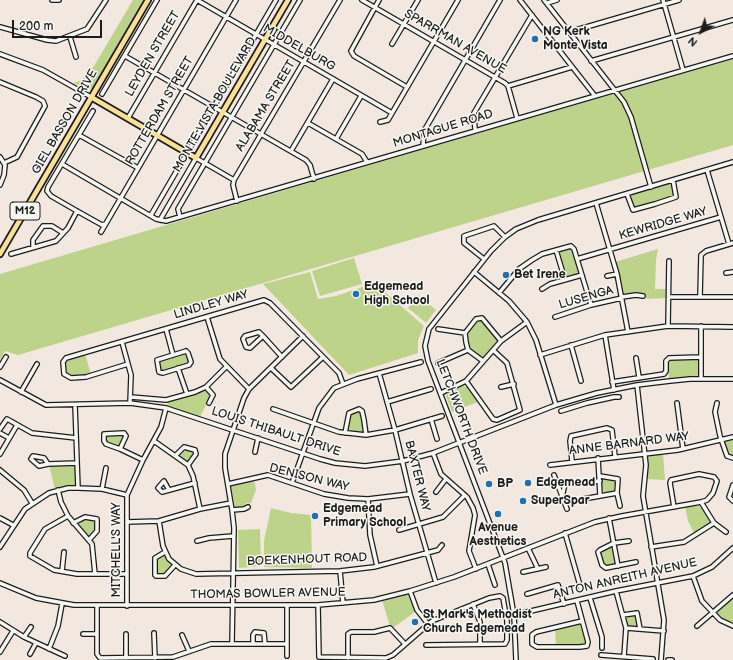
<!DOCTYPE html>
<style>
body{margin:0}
#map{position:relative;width:733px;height:660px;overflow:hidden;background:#f3e8e0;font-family:"Balsamiq Sans",sans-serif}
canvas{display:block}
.north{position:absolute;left:681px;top:12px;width:40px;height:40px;-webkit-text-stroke:3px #f6f6f2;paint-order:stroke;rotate:221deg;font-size:11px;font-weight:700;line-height:16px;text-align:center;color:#1c1c1c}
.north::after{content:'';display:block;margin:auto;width:14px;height:18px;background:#1c1c1c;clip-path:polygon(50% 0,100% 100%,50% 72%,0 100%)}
.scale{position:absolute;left:12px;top:20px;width:90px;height:18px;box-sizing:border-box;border:2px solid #1c1c1c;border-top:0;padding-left:5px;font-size:12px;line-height:14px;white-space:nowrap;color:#1c1c1c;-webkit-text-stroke:3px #f6f6f2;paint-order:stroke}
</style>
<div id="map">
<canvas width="733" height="660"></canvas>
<div class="north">N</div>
<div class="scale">200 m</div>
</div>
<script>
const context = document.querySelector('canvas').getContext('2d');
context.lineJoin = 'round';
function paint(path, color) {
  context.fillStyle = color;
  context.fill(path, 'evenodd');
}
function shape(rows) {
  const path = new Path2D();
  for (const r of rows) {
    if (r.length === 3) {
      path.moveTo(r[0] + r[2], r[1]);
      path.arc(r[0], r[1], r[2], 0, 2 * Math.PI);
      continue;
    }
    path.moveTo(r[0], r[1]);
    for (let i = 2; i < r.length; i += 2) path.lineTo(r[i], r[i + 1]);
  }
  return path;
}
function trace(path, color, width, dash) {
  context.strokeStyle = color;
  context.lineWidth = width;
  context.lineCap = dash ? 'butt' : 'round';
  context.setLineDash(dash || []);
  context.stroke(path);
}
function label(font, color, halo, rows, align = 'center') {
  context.font = font + ' "Balsamiq Sans",sans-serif';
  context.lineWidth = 3;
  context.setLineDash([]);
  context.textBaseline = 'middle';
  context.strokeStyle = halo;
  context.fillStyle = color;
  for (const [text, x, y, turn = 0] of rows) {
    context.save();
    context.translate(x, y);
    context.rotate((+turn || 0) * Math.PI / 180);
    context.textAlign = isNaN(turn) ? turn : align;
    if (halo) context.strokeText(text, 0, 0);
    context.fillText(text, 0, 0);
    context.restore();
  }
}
const green = shape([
 [133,0,146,0,95,87,87,90,74,83,82,80,94,66],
 [733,58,733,145,18,355,5,351,0,360,0,274],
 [669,183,673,186,675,194,673,197,633,208,631,195],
 [570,248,572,248,579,272,578,274,567,277,559,253,561,250],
 [658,249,656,260,655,289,668,289,667,298,647,299,644,293,623,294,615,262],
 [354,258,362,284,320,296,312,271],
 [310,272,318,299,336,296,365,286,370,279,424,326,418,340,418,353,349,375,263,284],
 [418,295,436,310,426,323,408,308],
 [480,319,487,325,498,340,484,358,471,349,467,340,470,329],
 [185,353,187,354,189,363,161,372,158,361],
 [85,354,91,374,68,377,66,374,65,361],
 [669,359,699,359,699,374,696,377,669,379,667,362],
 [463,386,467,387,478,402,452,412,446,396,448,393],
 [205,389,211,395,200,417,167,406,168,401],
 [359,411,363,420,364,432,349,432,347,429,350,413],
 [122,433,124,436,120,446,105,443,106,434],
 [733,438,733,456,730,456,728,454,724,441],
 [183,448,194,450,195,453,187,464,179,456],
 [663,454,665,480,646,479,647,456],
 [49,465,75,466,75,485,55,490],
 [609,485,8],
 [252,481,255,483,256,490,251,503,246,503,244,508,235,507,231,486],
 [694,505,701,507,710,521,709,524,694,533,688,521,685,506],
 [271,508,291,513,311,515,312,568,264,567,264,541],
 [85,519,96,520,97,530,89,537,77,524],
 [260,529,261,566,239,568,238,530],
 [611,546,615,564,604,566,600,551],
 [163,555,166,556,172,564,172,567,165,575,156,575,155,560],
 [407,594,416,611,393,628,390,626,382,600],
 [733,597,733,624,722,620,716,612],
 [629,614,630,617,635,616,636,621,638,621,637,626,630,627,627,624,626,616],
 [580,624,586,644,556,647,555,629]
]);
const minor = shape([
 [52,0,59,0],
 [197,0,392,113],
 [362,0,505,83,508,86,517,118],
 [379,0,351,51,354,56,407,87],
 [520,0,595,96],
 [544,0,624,102,631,117,651,187],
 [663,0,683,70],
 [547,3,557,0],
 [0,27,47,40,56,41,87,29,106,0],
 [569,32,679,0],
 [70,37,76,57],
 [392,44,418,0],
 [0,54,43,70,91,97],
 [125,56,306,160,310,165,314,179],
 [591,61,733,20],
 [0,82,36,97,43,101,45,106,17,157,4,163],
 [508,86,572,67],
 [102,94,157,0],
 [93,111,48,187,47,191,51,196,77,211,102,225,105,224],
 [128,118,197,0],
 [380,122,388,120,458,0],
 [308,123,362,154,367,162],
 [475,130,474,113,532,15],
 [79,135,138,168],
 [336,139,361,96],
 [423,146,424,131,500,0],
 [291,151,333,79],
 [0,157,5,165,4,175,0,185],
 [62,164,156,219,166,221,733,56],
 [707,170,729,244],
 [234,180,340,0],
 [627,194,633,210,655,204,676,197,673,180],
 [596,203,617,274,628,332],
 [151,215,276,0],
 [180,217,178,209,300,0],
 [160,220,196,158,234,180,233,185,237,201],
 [101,232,236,0],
 [33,247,33,240,43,226,52,226,63,233],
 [556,250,565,280],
 [11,254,56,241,68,228,77,211],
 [484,259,464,243,464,236,494,226,505,237],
 [577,259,721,217],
 [474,272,509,301,527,322,536,340,556,405],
 [726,273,733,272],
 [607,276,617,274],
 [542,289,550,284,582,275],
 [499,293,519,269,532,260,542,254,571,246,574,249,591,305],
 [622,297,636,295,643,296],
 [669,297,733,297],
 [700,297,701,255,706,251,733,243],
 [207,317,220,359,249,389],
 [555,317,591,305,622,298],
 [668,326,669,261],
 [166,329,173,355],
 [438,329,465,333],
 [605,335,614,390],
 [263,336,250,348,246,347,243,339,245,336,259,332,263,336,282,357],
 [122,342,131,375,130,403],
 [571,345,581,381],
 [186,351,188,353,191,362,189,365,163,373,159,372,157,360,186,351],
 [540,355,605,335,668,326,733,327],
 [636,358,639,377],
 [483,361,468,350,466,342,465,333,476,319,482,318,501,341],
 [438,363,468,350],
 [128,364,86,377,71,378,64,374,63,362,66,358,83,353,264,300,270,303,339,373,343,384],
 [0,367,6,357],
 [178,368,187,394],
 [271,368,291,387,323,357],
 [379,373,395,430,410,494,436,583],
 [701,379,701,326],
 [0,380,46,405,130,403,166,408,320,459,335,463,365,466,403,461,433,453,556,405,597,393,637,385,670,381,690,379,733,379],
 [466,381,493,419,497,420,520,410,507,363,493,350],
 [612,382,664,374,666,371,666,361,669,358,701,357],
 [637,385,646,465,643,496,664,620,661,660],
 [206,387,213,395,209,403],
 [501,387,514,384],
 [21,392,37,364],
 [441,393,466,381,501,341,527,322],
 [131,397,166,400,195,392,206,387,226,367],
 [387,402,431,389],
 [677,403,683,449],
 [717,403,715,412,720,436,727,456,733,458],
 [75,405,78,488],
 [273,409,339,432,366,435,395,430,442,416],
 [561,411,587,403,614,397,619,397],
 [431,419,437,439],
 [0,429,7,419,32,433,76,438],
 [0,433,9,438],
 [345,433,349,413,359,409,362,411,364,420,366,435],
 [154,441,188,465,193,476,200,509],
 [120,449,126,436,124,433,104,434,104,441,106,444,120,449,143,460],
 [255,452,258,438],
 [433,453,441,474,467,497,473,508,475,515,469,551,476,569],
 [0,454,17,425],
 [176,455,184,447,195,450,196,454,188,465],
 [598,458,600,495],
 [572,461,570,441,571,436,607,428,612,430,615,456],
 [48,464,44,458,33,456,31,459,39,466,48,464,77,463],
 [550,465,678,450,733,437],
 [0,470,24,490,32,503],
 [554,475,567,509],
 [600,476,618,479,617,493,620,506],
 [292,483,319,408,334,388,357,379,421,362],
 [228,484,268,475,324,494,348,498,368,499,410,494],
 [556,485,600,481],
 [733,485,729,497,733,501],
 [102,489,106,468],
 [58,490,61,502,68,516,92,544,95,574],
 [169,490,164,481,158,488,162,492,195,483],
 [436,492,446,479],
 [562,498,565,483],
 [368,499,370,535,377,566],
 [583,499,617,493],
 [674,507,670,483,671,480,699,474,714,477,717,481,713,493,707,500,701,502],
 [232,510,244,509,248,507],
 [68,516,45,529,30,553,30,556,54,570,77,574,126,574],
 [0,518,13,525],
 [609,518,618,566],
 [159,521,163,546,169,559,181,569,196,574,340,571,374,567,438,550,442,545],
 [127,522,159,521,200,509,231,503],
 [73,523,85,517,97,519,97,531,89,540],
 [399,530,443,517,464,496],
 [565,533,581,589],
 [197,541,209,538,233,536],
 [629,541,614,543,600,550,598,552,602,565,606,568,636,562],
 [0,547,25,509,49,493,68,488,78,488,102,489,127,495],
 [651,547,684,542,714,523],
 [528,548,538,569],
 [165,552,155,558,155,575,156,576,165,576,175,565],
 [488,564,495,585],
 [62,571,64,552],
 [340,571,343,603],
 [523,572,546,567],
 [693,576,702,601,720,620,733,626],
 [0,583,36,598,74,605,318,605,374,600,410,591,454,577,595,522,622,516,701,502,714,523,726,532],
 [410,591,417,610,428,624],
 [616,591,626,628,624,656],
 [527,594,558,585,564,604],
 [590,598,602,637,602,648],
 [577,601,588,642,587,646,580,647,537,647,532,644,532,635,536,632,582,621],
 [473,604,480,622,480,644],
 [318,605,319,657,386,658,393,655,432,621,489,598,500,596,503,598,507,621,507,640,505,644,426,645],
 [97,606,97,654,100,658,173,657,211,644,286,644],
 [127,606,127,495,143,460,161,427,166,408],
 [287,606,287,656],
 [514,615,616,591,693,576,712,567,733,548],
 [623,615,637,613,640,629],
 [0,622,24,637,65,656],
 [697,626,733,595],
 [626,628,664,631],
 [154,633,155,658],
 [83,634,97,634],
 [182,635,189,651],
 [24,637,31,627],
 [232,644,234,528,232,510,225,468,225,454,244,398,249,389,303,336],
 [253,644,253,635,255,632,264,633,265,644],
 [49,649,58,626,62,604],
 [0,652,13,631],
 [30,654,36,643],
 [601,655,653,659],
 [126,658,126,634],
 [348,658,348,634,351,632,374,632,390,628,405,644],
 [516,660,514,615,505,563,428,361,425,346,429,329,491,251,505,237,516,229,538,220,733,162],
 [668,660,672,660]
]);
const major = shape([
 [91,97,196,158,288,0],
 [0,254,148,0]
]);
const markers = [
 [535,39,4,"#1f6fb2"],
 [506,275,4,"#1f6fb2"],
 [356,294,4,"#1f6fb2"],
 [528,483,4,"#1f6fb2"],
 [489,484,4,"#1f6fb2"],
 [523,501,4,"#1f6fb2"],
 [498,514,4,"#1f6fb2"],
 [315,516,4,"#1f6fb2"],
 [415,622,4,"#1f6fb2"]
];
const shields = [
 [25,211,30]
];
const shieldNames = [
 ["M12",25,211]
];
const poiNames = [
 ["NG Kerk",543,32],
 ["Monte Vista",543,46],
 ["Bet Irene",514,275],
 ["Edgemead",364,287],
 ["High School",364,301],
 ["Edgemead",536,483],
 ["BP",497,484],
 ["SuperSpar",531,501],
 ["Edgemead",323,509],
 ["Primary School",323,523],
 ["Avenue",498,528,"center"],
 ["Aesthetics",498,542,"center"],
 ["St Mark's Methodist",423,615],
 ["Church Edgemead",423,629]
];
const streetNames = [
 ["SPARRMAN AVENUE",455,42,30],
 ["MIDDELBURG",299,48,30],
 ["LEYDEN STREET",153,54,-60],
 ["MONTE VISTA BOULEVARD",215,105,-60],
 ["ALABAMA STREET",266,106,-59],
 ["ROTTERDAM STREET",160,111,-60],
 ["GIEL BASSON DRIVE",65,122,-60],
 ["MONTAGUE ROAD",443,129,-17],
 ["KEWRIDGE WAY",663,224,-16],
 ["LUSENGA",586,298,-16],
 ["LINDLEY WAY",211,305,-16],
 ["LETCHWORTH DRIVE",461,417,69],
 ["LOUIS THIBAULT DRIVE",276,432,18],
 ["ANNE BARNARD WAY",629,444,-7],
 ["BAXTER WAY",417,476,76],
 ["DENISON WAY",309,478,14],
 ["MITCHELL'S WAY",117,550,-90],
 ["BOEKENHOUT ROAD",307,560,-2],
 ["ANTON ANREITH AVENUE",625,579,-13],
 ["THOMAS BOWLER AVENUE",268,594,-1]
];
paint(green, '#bcd389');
trace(minor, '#1c1c1c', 6);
trace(major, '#1c1c1c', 8);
trace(minor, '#f6f6f2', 3.5);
trace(major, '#fadf96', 4.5);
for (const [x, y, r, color] of markers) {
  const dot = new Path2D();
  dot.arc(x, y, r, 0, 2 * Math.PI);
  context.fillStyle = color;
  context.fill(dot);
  trace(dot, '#f6f6f2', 1.5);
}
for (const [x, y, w] of shields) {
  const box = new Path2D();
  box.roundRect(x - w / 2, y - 9, w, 18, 3);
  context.fillStyle = '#f6f6f2';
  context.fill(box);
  trace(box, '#1c1c1c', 1);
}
label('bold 11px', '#1c1c1c', null, shieldNames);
label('bold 12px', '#1c1c1c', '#f6f6f2', poiNames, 'left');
label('12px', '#1c1c1c', '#f6f6f2', streetNames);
</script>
